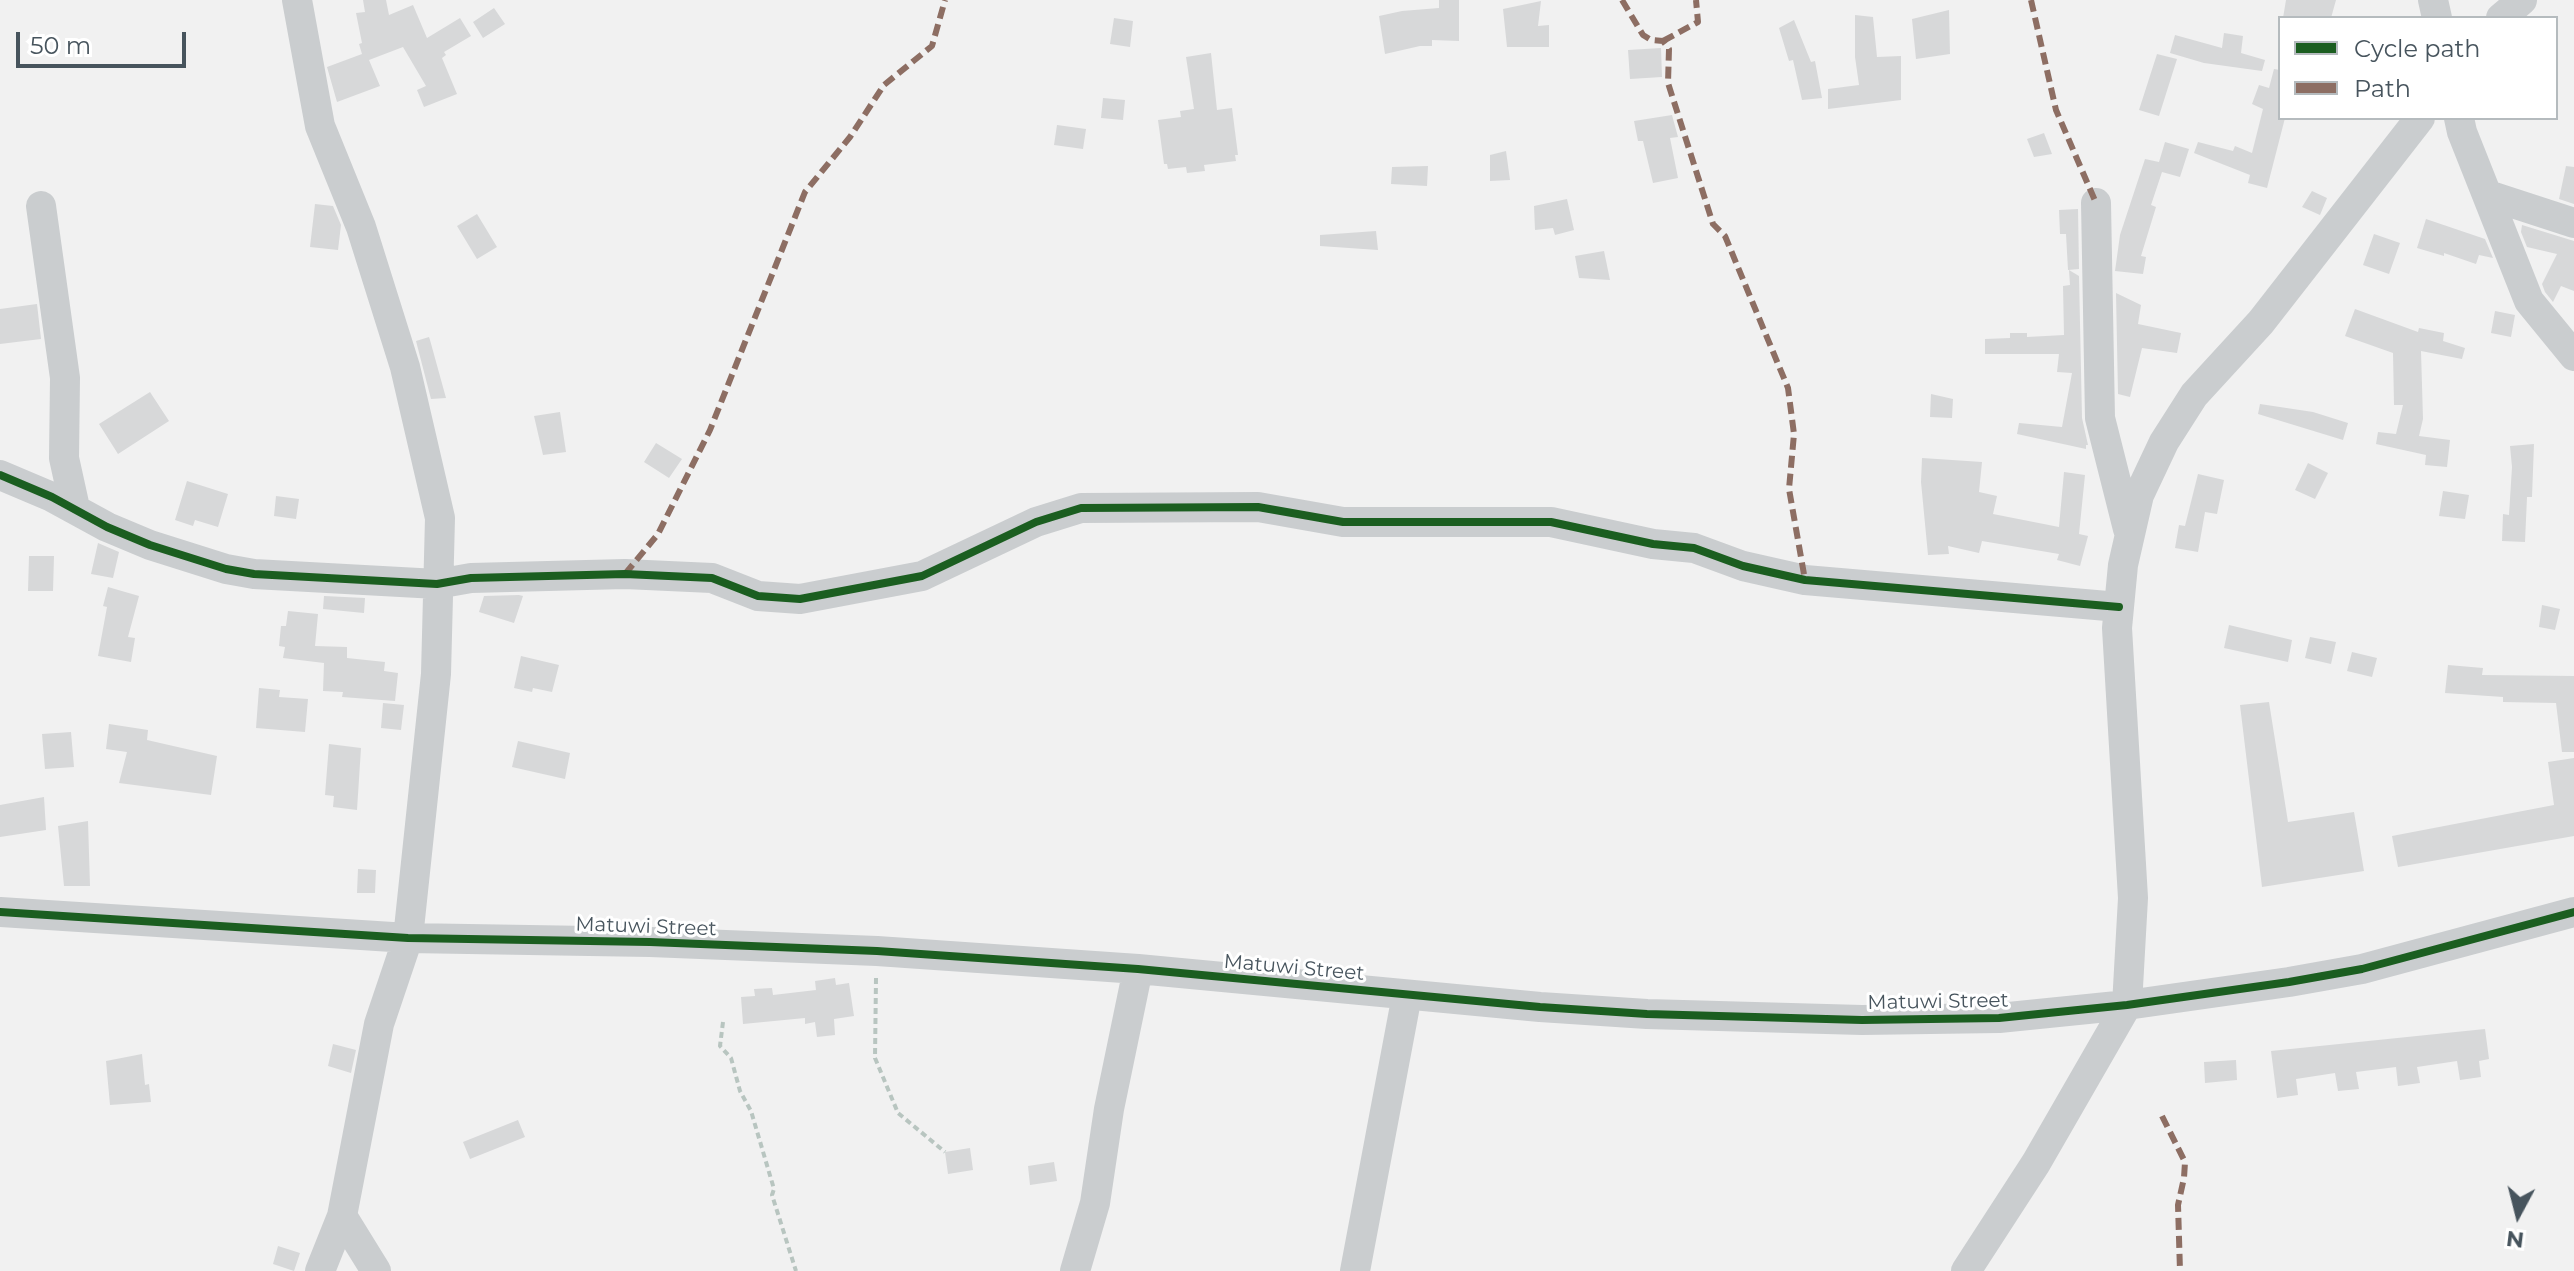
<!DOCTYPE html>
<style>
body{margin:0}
#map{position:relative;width:2574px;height:1271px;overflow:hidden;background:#f1f1f1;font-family:Montserrat,sans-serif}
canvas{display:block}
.legend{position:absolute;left:2278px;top:16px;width:280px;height:104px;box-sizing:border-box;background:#fff;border:2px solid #b5bbbe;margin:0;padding:10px 14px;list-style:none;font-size:24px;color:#47545d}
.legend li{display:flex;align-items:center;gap:16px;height:40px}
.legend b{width:40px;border:2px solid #b5bbbe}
.north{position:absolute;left:2478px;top:1175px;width:80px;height:80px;-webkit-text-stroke:6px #fff;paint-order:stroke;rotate:187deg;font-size:22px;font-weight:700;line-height:32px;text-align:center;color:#47545d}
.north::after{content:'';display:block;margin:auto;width:28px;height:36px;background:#47545d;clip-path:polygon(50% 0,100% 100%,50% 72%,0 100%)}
.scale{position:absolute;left:16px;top:32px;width:170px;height:36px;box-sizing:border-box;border:4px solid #47545d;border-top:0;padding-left:10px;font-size:24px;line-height:28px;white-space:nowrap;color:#47545d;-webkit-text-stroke:6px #fff;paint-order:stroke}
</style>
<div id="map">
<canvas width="2574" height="1271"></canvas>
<ul class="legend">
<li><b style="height:10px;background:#1b5e20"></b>Cycle path</li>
<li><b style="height:10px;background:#8d6e63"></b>Path</li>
</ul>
<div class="north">N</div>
<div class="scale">50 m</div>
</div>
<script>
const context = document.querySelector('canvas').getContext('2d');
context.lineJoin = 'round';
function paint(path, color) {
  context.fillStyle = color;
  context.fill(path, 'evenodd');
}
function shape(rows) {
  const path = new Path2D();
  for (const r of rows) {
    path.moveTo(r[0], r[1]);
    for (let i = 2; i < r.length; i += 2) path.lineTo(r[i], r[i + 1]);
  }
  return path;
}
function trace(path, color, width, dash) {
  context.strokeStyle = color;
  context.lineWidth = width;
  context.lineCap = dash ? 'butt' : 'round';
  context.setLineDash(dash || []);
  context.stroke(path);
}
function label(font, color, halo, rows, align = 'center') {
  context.font = font + ' Montserrat,sans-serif';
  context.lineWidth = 6;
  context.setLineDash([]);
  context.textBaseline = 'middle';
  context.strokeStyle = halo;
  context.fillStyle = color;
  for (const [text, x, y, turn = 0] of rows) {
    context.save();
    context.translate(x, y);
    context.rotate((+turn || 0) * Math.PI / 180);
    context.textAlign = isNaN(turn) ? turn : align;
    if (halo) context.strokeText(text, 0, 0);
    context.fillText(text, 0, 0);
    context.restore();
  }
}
const building = shape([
 [363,0,386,0,389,15,413,5,427,38,460,18,471,36,444,52,446,55,442,58,457,94,424,107,417,90,426,86,403,47,369,60,380,86,337,102,327,67,362,54,359,44,362,43,356,13,365,12],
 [1439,0,1459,0,1459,41,1432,40,1432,46,1420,46,1385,54,1379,16,1402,11,1439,8],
 [2286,0,2336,0,2331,18,2283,18],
 [1541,1,1538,26,1549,25,1549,47,1507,47,1503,9],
 [494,8,505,24,483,38,473,22],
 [1949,10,1950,54,1916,59,1912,19],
 [1855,15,1873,17,1877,57,1901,56,1901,100,1828,109,1828,89,1859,85,1855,57],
 [1114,18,1133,21,1130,47,1110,44],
 [1794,20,1811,62,1815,61,1822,98,1802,100,1793,60,1789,61,1779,28],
 [2224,33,2243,36,2241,53,2265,60,2262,71,2204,63,2170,53,2175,35,2222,48],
 [1661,48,1662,77,1630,79,1628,50],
 [1211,53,1217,110,1232,108,1238,155,1235,155,1236,161,1204,165,1205,171,1187,173,1186,167,1168,169,1167,164,1164,164,1158,120,1181,117,1180,111,1194,109,1186,57],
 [2157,54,2177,59,2159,116,2139,110],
 [2274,69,2280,70,2280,118,2285,118,2267,188,2248,183,2250,175,2194,153,2198,142,2233,151,2235,146,2252,153,2263,109,2252,104,2259,85,2269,88],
 [1103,98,1125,100,1123,120,1101,118],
 [1672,115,1678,137,1670,138,1678,178,1653,183,1643,141,1638,141,1634,121],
 [1057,125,1086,129,1083,149,1054,145],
 [2044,133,2052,154,2034,157,2027,139],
 [2165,142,2189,149,2180,177,2162,172,2151,205,2156,207,2141,256,2146,257,2143,274,2115,271,2120,235,2145,159,2159,162],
 [1506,151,1510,180,1490,181,1490,155],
 [1428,166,1427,186,1391,184,1392,167],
 [2566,166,2574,167,2574,204,2559,199],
 [2312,191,2327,198,2320,215,2302,207],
 [1567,199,1574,230,1555,235,1553,228,1535,230,1534,206],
 [315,204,333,206,341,225,338,250,310,247],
 [2078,209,2079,269,2068,270,2066,234,2060,234,2059,210],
 [477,214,497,247,477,259,457,226],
 [2426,219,2485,239,2493,258,2479,255,2476,264,2444,253,2444,256,2417,248],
 [2522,225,2574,241,2574,291,2561,286,2553,302,2545,292,2542,284,2557,254,2527,247,2521,232],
 [1376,231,1378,250,1320,246,1320,235],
 [2374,234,2400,243,2389,274,2363,265],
 [1604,251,1610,280,1579,278,1575,256],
 [2069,270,2079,276,2082,418,2088,445,2086,445,2086,449,2017,434,2019,423,2062,427,2072,373,2057,372,2059,354,1985,354,1985,339,2010,338,2010,333,2027,333,2027,337,2064,335,2063,286,2070,285],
 [2116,293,2141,305,2138,324,2181,333,2177,353,2142,348,2130,397,2118,394],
 [37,304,41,339,0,344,0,309],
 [2355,309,2418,332,2419,328,2444,333,2443,341,2465,348,2462,359,2421,351,2423,419,2419,436,2450,440,2447,467,2425,465,2426,455,2376,444,2378,432,2396,434,2403,405,2394,405,2393,353,2345,336],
 [2495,311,2515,315,2511,337,2491,333],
 [429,337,430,340,446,398,431,399,416,341],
 [150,392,169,421,118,454,99,424],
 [1931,394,1953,399,1952,418,1930,417],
 [2260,404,2313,412,2348,423,2343,440,2258,414],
 [560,412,566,452,543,455,534,416],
 [656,443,682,459,669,478,644,462],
 [2534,444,2532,497,2527,497,2525,542,2502,541,2503,514,2509,515,2512,467,2510,446],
 [1922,458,1982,462,1979,492,1997,496,1993,514,2059,527,2064,472,2085,475,2079,534,2088,536,2080,566,2057,560,2059,554,1982,541,1979,553,1948,546,1949,554,1928,555,1921,482],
 [2308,463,2328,473,2315,499,2295,490],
 [2198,474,2224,480,2217,514,2205,512,2198,552,2175,548,2179,525,2185,526],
 [187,481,228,494,218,527,195,520,193,526,175,520],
 [2443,491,2469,495,2465,519,2439,516],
 [276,496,299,499,296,519,274,516],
 [98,543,119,552,113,578,91,574],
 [29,556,54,556,53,591,28,591],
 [108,587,139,596,128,637,135,638,131,662,98,656,107,607,103,606],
 [519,595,523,596,514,623,479,612,484,596],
 [324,596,365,598,364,613,323,609],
 [2542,605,2560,609,2555,630,2539,627],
 [288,611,318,614,315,646,347,647,347,658,385,662,384,671,398,673,395,701,342,697,343,692,323,691,324,663,283,658,285,647,279,646,281,626,286,626],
 [2229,625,2292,640,2288,662,2224,648],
 [2310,637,2336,642,2331,664,2305,658],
 [2352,652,2377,658,2372,677,2347,671],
 [521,656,559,665,552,692,533,688,532,692,514,688],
 [2448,665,2483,668,2482,675,2574,676,2574,752,2562,752,2556,703,2503,702,2503,697,2445,693],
 [259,688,280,690,279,697,308,699,305,732,256,728],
 [2269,702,2288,822,2354,812,2364,871,2262,887,2240,705],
 [383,703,404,705,401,730,381,728],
 [109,724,148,730,147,740,217,756,211,795,119,783,127,752,106,749],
 [71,732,74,767,45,769,42,734],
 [518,741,570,753,565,779,512,767],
 [329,744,361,748,357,810,333,807,334,796,325,795],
 [2574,758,2574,836,2398,867,2392,836,2554,805,2548,762],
 [44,797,46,830,0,837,0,805],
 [88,821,90,886,64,886,58,826],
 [358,869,376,870,375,893,357,893],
 [835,978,836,985,849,983,854,1016,834,1019,835,1035,817,1037,815,1022,805,1024,805,1018,743,1024,741,997,755,996,754,989,772,988,773,995,816,990,815,981],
 [2485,1029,2489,1059,2479,1061,2481,1077,2460,1080,2457,1061,2417,1067,2420,1083,2398,1086,2396,1067,2356,1072,2359,1089,2338,1091,2335,1073,2296,1079,2298,1095,2277,1098,2271,1051],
 [333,1044,356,1050,351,1073,328,1066],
 [142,1054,145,1085,149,1084,151,1102,110,1105,106,1061],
 [2236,1060,2237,1080,2205,1083,2204,1062],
 [518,1120,525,1137,470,1159,463,1142],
 [970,1148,973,1170,948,1174,945,1152],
 [1054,1162,1057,1181,1030,1185,1028,1166],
 [278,1246,300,1253,294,1271,273,1264]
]);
const path = shape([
 [876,978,875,1058,898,1113,945,1152],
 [723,1022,720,1046,731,1058,740,1091,751,1111,774,1189,772,1195,796,1271]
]);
const minor = shape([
 [297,0,320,126,361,227,405,367,440,518,436,674,408,938,379,1024,342,1216,320,1271],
 [2433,0,2437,18],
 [2501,18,2522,0],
 [2459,118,2462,132,2529,301,2574,356],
 [2488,195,2574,223],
 [2096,203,2100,418,2128,529],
 [41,206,65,378,64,458,75,508],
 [0,475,52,497,107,527,150,545,226,569,254,574,437,584,471,578,625,574,712,578,758,596,800,599,922,576,1036,522,1081,508,1258,507,1343,522,1551,522,1653,544,1694,548,1743,566,1805,580,2119,607],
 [0,912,408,938,650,942,877,951,1138,969,1540,1007,1647,1014,1862,1020,1999,1018,2127,1005,2289,982,2362,969,2574,912],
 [342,1216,376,1271],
 [1075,1271,1095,1203,1109,1109,1138,969],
 [1355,1271,1407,995],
 [1966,1271,2036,1163,2127,1005,2133,898,2117,628,2123,565,2139,495,2164,442,2194,395,2261,322,2420,118]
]);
const quiet = shape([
 [1622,0,1643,35,1651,40,1663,41,1669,49,1668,83,1713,224,1725,236,1788,388,1794,434,1789,489,1805,580],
 [2031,0,2056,110,2096,203],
 [1663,41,1698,22,1696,0],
 [625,574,658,534,710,430,805,192,850,137,884,85,932,46,945,0],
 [2162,1116,2185,1162,2184,1178,2178,1205,2180,1271]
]);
const cycleway = shape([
 [0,475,52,497,107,527,150,545,226,569,254,574,437,584,471,578,625,574,712,578,758,596,800,599,922,576,1036,522,1081,508,1258,507,1343,522,1551,522,1653,544,1694,548,1743,566,1805,580,2119,607],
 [0,912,408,938,650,942,877,951,1138,969,1540,1007,1647,1014,1862,1020,1999,1018,2127,1005,2289,982,2362,969,2574,912]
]);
const streetNames = [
 ["Matuwi Street",646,927,2],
 ["Matuwi Street",1294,968,5],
 ["Matuwi Street",1938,1002,-1]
];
paint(building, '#d7d8d9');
trace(path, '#b8c5c0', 4, [6, 4]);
trace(minor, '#cacdcf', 30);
trace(quiet, '#8d6e63', 6, [12, 6]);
trace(cycleway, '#1b5e20', 8);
label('20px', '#47545d', '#fff', streetNames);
</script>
